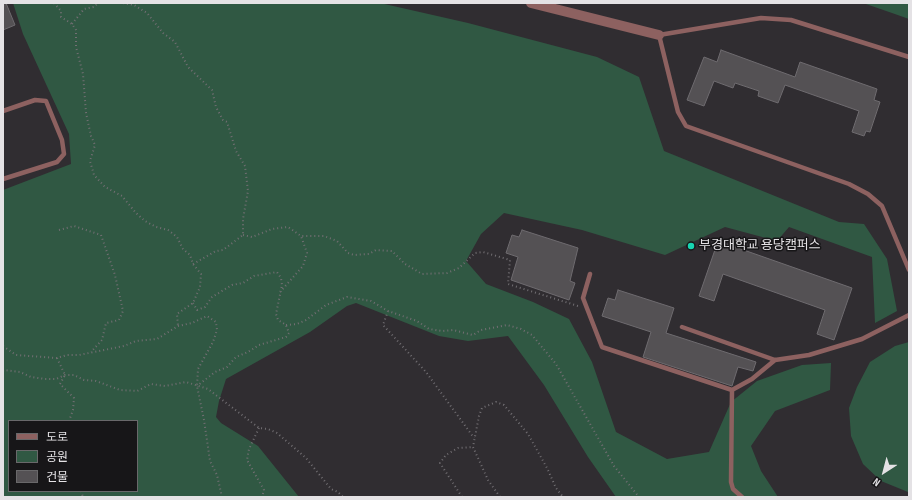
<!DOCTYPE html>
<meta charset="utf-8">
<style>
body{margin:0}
#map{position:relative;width:912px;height:500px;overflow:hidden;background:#302d31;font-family:"Sofia Sans Condensed","Noto Sans KR",sans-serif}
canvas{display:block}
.frame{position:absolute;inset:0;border:4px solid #e4e2e5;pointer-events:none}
.legend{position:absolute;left:8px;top:420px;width:130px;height:72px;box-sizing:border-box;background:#171618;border:1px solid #69686a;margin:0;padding:5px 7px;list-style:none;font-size:12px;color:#e4e2e5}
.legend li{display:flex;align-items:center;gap:8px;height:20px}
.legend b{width:20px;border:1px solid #69686a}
.north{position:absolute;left:864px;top:452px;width:40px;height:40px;-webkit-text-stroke:3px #171618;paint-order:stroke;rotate:216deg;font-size:11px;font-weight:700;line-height:16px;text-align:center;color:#e4e2e5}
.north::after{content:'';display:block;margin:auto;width:14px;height:18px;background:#e4e2e5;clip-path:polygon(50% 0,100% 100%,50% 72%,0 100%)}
</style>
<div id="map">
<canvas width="912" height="500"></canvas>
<div class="frame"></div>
<ul class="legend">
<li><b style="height:5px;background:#8d6160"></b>도로</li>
<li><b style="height:11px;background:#305843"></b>공원</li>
<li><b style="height:11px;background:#545154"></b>건물</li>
</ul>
<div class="north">N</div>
</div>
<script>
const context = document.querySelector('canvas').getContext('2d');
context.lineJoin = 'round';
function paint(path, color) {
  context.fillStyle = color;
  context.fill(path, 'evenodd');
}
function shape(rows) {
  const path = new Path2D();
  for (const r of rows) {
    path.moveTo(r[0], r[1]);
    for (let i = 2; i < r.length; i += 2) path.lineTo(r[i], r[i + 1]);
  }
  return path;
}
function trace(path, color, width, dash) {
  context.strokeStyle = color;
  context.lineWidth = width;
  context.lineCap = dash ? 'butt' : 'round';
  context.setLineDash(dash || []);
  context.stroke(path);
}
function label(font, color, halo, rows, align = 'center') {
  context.font = font + ' "Sofia Sans Condensed","Noto Sans KR",sans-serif';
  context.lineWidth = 3;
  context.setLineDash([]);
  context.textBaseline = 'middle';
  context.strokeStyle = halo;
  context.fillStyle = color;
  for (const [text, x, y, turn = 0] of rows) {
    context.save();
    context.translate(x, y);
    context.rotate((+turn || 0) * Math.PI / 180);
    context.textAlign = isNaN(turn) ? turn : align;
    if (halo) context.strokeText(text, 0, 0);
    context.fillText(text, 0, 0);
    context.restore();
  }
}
const green = shape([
 [13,3,380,3,468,23,597,57,639,77,664,151,839,222,864,224,887,259,897,311,875,323,872,257,789,227,777,241,725,227,665,255,582,230,504,213,481,234,466,261,486,284,533,302,569,319,592,362,616,432,667,459,709,452,731,402,757,381,802,365,831,363,830,390,775,411,751,446,761,471,778,497,616,497,588,457,544,385,508,336,468,341,439,336,356,303,347,306,310,332,226,379,219,401,216,417,221,423,258,446,299,497,3,497,3,190,71,164,69,134,23,34],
 [9,421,137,421,137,491,9,491],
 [863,3,909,3,909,19,892,13],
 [909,342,909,492,908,492,881,481,863,464,851,436,849,408,857,387,870,362,895,346]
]);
const building = shape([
 [3,3,6,3,15,25,3,30,3,3],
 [721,50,795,77,800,62,877,89,874,100,880,102,870,132,866,131,864,136,852,132,859,111,785,85,778,103,758,96,759,91,735,83,733,88,714,81,704,106,687,100,704,57,717,62,721,50],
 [522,230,578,248,570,281,575,283,569,300,511,280,518,257,506,253,512,235,519,237,522,230],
 [718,241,852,288,834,340,817,334,825,310,723,274,714,301,699,296,718,241],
 [618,290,674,308,666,333,756,362,753,371,738,367,732,386,643,357,651,332,602,316,608,298,615,300,618,290]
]);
const path = shape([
 [54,3,61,11,61,17,72,24,76,30,76,47,83,74,86,113,91,136,95,145,90,161,94,175,105,187,122,196,136,213,145,221,156,227,168,230,177,237,183,249,190,255,193,264,201,274,200,287,193,303,177,314,178,326],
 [123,3,134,5,147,13,163,33,175,42,188,67,212,90,216,107,223,120,227,122,236,151,245,166,248,191,243,219,243,235],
 [72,24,84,9,94,7,98,3],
 [59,230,74,226,101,235,115,275,123,311,119,320,106,323,102,340,91,352],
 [243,235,252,237,272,229,288,227,301,236,324,236,337,241,348,253,354,255,369,254,376,250,392,251,405,264,422,274,447,273,459,268,475,253,483,252,510,260,508,284,578,306],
 [193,264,216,251,223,250,243,235],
 [280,292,303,266,307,253,301,236],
 [193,303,197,310,205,307,212,297,232,285,243,283,254,276,277,272,281,278,282,285,276,314,278,320,286,325,289,333,286,337,259,345,248,352,236,357,227,367,215,372,197,386],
 [388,311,383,325,426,372,474,438],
 [286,325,297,324,306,320,326,305,347,297,371,301,388,311,417,321,429,329,442,331,453,330,473,335,481,330,507,325,521,329,532,335,556,364,614,466,639,497],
 [3,346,16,355,57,358,67,355,79,355,124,346,136,341,157,339,178,326,192,323,207,316,216,322,217,330,213,342,198,369,197,386,204,420,210,461,217,475,222,497],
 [57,358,65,375,60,384,74,398,73,410,69,421],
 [3,371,4,370,20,372,31,377,45,379,56,379,65,375,74,375,84,380,96,381,120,390,137,391,151,384,165,386,186,382,208,389,259,428,268,429,277,433,306,458,331,489,338,492,343,497],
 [259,428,249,449,247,460,264,490,262,497],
 [81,491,83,497],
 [343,497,352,497],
 [462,497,440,463,446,455,458,448,473,447],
 [500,497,488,480,473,447,479,416,482,408,496,402,504,405,528,434,547,468,556,488,563,497]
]);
const service = shape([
 [909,57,791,20,761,18,659,35,678,112,686,126,849,184,868,194,882,206,909,270],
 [3,111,35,100,46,101,62,140,64,154,57,162,3,179],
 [590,274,583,298,602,347,732,390,752,379,775,360],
 [682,327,775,360,809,355,862,339,909,315],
 [732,390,731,482,733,489,742,497]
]);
const tertiary = shape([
 [531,3,659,35]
]);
const markers = [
 [691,246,4,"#17d5b2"]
];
const poiNames = [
 ["부경대학교 용당캠퍼스",699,246]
];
paint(green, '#305843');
paint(building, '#545154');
trace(building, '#6e6b6f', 1);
trace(path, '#726f73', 2, [1, 3]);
trace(service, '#8d6160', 4.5);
trace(tertiary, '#8d6160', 10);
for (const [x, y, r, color] of markers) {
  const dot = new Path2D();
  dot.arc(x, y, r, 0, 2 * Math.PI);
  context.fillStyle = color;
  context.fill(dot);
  trace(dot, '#171618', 1.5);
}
label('13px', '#e4e2e5', '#171618', poiNames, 'left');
</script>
